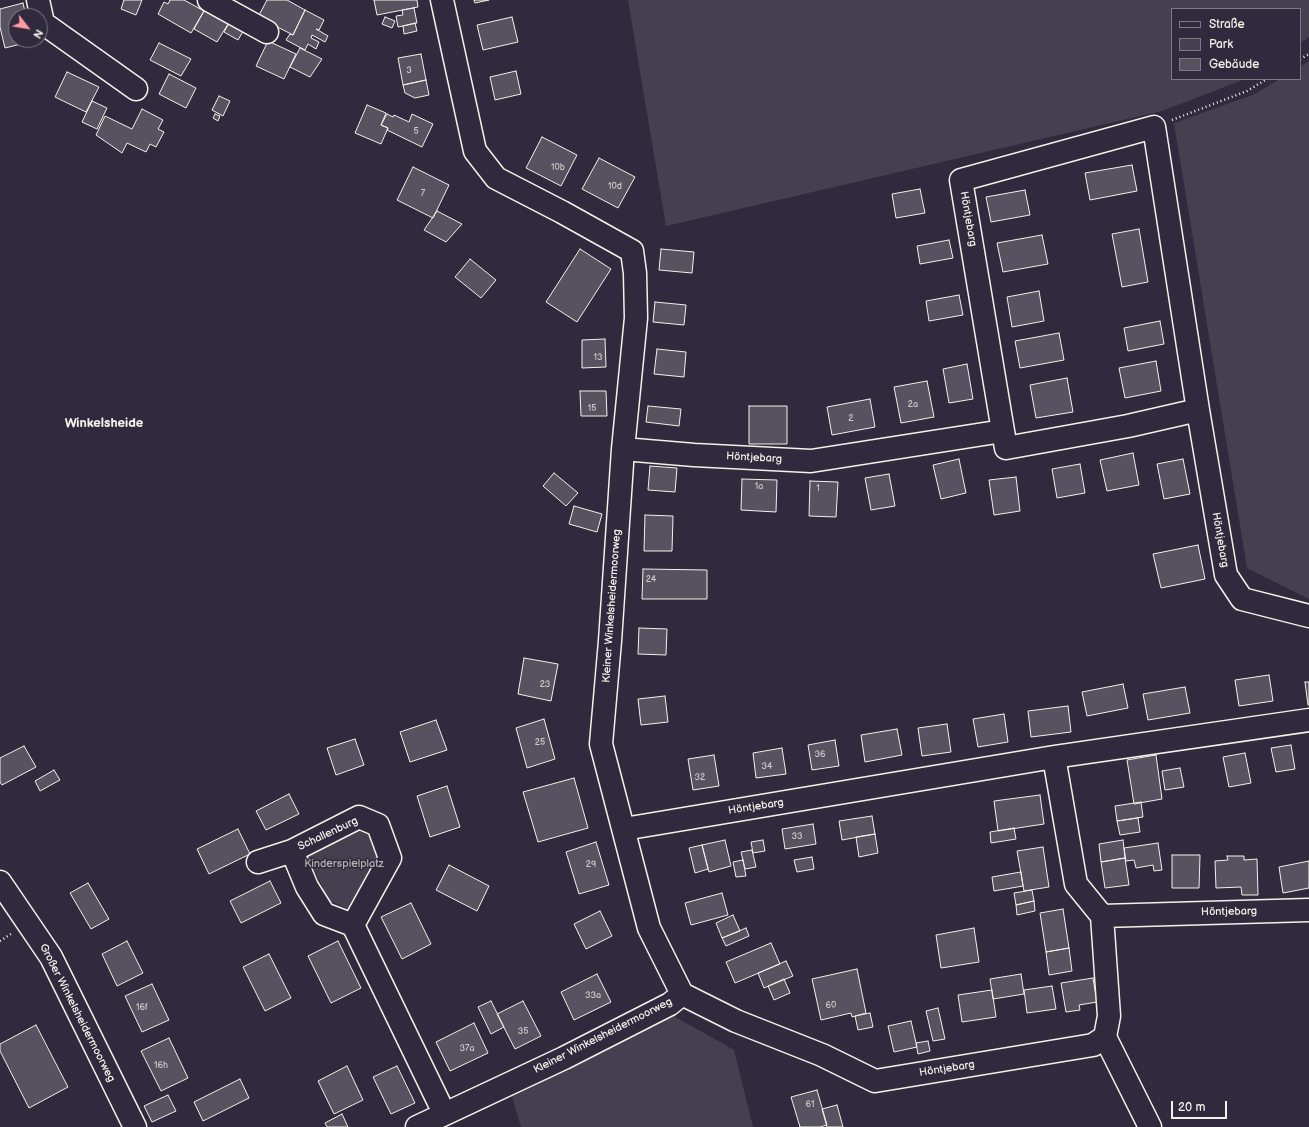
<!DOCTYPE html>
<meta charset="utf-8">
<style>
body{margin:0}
#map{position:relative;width:1309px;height:1127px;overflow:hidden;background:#2f2a3d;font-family:"Balsamiq Sans",sans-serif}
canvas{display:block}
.legend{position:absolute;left:1171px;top:8px;width:130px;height:72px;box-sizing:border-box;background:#2f2a3d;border:1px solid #7e7a81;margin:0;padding:5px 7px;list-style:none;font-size:12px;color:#f4f1e8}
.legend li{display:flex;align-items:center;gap:8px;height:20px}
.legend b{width:20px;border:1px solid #7e7a81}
.north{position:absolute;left:8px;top:8px;width:40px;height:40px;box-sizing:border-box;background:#2f2a3d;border:1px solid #7e7a81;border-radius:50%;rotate:121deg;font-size:11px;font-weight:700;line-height:16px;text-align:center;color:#f4f1e8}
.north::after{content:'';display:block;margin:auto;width:14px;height:18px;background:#ff9aa2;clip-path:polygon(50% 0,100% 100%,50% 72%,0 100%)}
.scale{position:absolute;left:1171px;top:1101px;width:56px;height:18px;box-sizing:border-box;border:2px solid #f4f1e8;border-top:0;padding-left:5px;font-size:12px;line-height:14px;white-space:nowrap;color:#f4f1e8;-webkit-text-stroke:3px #2f2a3d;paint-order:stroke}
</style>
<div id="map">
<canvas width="1309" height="1127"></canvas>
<ul class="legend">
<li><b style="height:5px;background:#2f2a3d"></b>Straße</li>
<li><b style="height:11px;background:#454050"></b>Park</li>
<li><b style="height:11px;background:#56525f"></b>Gebäude</li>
</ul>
<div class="north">N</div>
<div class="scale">20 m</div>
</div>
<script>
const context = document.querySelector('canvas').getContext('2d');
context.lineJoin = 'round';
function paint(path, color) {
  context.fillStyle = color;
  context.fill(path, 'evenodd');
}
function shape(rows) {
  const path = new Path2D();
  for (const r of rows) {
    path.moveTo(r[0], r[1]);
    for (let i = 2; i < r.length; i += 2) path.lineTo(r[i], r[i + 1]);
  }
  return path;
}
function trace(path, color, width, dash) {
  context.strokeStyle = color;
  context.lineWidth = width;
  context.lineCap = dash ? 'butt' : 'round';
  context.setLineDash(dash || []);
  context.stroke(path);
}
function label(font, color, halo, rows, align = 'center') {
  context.font = font + ' "Balsamiq Sans",sans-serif';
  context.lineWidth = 3;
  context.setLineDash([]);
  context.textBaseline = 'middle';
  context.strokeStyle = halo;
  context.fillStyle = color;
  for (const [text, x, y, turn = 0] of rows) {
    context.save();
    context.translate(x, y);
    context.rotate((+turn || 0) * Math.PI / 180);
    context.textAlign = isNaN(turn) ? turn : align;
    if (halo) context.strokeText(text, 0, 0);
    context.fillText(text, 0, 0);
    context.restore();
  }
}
const green = shape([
 [628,0,1309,0,1309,37,1300,43,1300,9,1172,9,1172,79,1245,79,1162,111,666,226],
 [1309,61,1309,599,1247,568,1174,123,1255,94,1280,79,1300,79,1300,67],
 [358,826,370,828,380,858,349,916,345,908,333,902,325,902,320,895,323,888,312,865,304,861,307,851],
 [672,1015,734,1050,753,1127,521,1127,512,1097]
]);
const building = shape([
 [124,0,142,0,136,15,121,9,124,0],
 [170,0,184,0,204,11,191,33,158,14,164,2,168,4,170,0],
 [267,0,287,0,305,10,293,35,258,17,267,0],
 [374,0,417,0,418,7,377,15,374,0],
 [474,0,489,0,475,3,474,0],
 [23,3,26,16,16,16,16,40,33,41,5,48,0,27,0,9,23,3],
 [414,8,417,23,398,27,396,16,403,15,402,10,414,8],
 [305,10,324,20,319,30,316,29,328,36,325,42,312,35,311,38,319,42,316,49,308,44,305,50,286,40,290,34,293,35,305,10],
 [204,11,228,24,217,42,194,29,204,11],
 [385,17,395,21,392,28,382,24,385,17],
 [512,17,518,42,483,50,477,25,512,17],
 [231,20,245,28,238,40,224,32,231,20],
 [415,23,417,31,404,34,403,26,415,23],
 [268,41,296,54,284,79,256,66,268,41],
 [159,43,191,59,181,76,150,60,159,43],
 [300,48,322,59,310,77,290,67,300,48],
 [421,54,426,80,403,85,398,58,421,54],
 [516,71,521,94,495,100,490,77,516,71],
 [67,72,99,87,86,112,55,97,67,72],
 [169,74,196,88,186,108,159,94,169,74],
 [426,80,429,95,415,98,405,93,403,85,426,80],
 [219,96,230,101,223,116,212,110,219,96],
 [92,101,107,108,97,129,82,122,92,101],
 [367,105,386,113,381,125,388,128,381,144,355,133,367,105],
 [142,109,163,120,158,129,164,132,156,147,150,144,146,152,127,143,122,153,96,135,105,116,132,129,142,109],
 [215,114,220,116,218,121,213,118,215,114],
 [387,114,393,117,394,115,409,122,412,114,433,124,422,147,387,130,388,128,381,125,387,114],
 [542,137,577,155,561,186,526,168,542,137],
 [599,158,635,177,618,208,582,189,599,158],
 [1132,165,1137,191,1090,200,1085,173,1132,165],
 [413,167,449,185,433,218,397,200,413,167],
 [920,189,925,213,896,218,892,194,920,189],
 [1025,190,1030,215,991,222,986,197,1025,190],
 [437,211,462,224,446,242,424,230,437,211],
 [1139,229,1148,282,1122,287,1112,234,1139,229],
 [1042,235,1048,264,1003,272,997,243,1042,235],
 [949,240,953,258,920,264,917,246,949,240],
 [580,249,611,269,577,322,546,302,580,249],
 [661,249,694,252,692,273,659,270,661,249],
 [470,259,496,280,481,298,455,277,470,259],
 [1039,291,1044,321,1012,327,1007,297,1039,291],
 [959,295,963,315,929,321,926,301,959,295],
 [655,302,686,305,684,325,653,322,655,302],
 [1160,321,1164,344,1128,351,1124,328,1160,321],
 [1059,333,1064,360,1020,368,1015,341,1059,333],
 [605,339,606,367,582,368,582,340,605,339],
 [657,349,686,352,684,377,654,374,657,349],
 [1156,361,1161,391,1125,398,1119,368,1156,361],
 [967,364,973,399,949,403,943,369,967,364],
 [1067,378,1073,412,1036,418,1030,385,1067,378],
 [927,381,934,417,901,423,894,387,927,381],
 [580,391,606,391,607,416,581,416,580,391],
 [870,399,875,427,832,435,827,407,870,399],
 [648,406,681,409,679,426,646,422,648,406],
 [749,406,787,406,787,444,749,444,749,406],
 [1133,453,1139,485,1107,491,1100,460,1133,453],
 [959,459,966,493,941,499,933,465,959,459],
 [1183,459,1190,494,1164,499,1157,464,1183,459],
 [1080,464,1085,493,1057,498,1052,469,1080,464],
 [650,466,677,468,675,492,648,490,650,466],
 [554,473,578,493,566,506,543,486,554,473],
 [889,474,895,506,871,510,865,478,889,474],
 [1016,477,1020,511,994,515,989,480,1016,477],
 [742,479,777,480,776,512,741,510,742,479],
 [810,481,838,482,836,517,809,516,810,481],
 [574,506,602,514,597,532,569,524,574,506],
 [645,515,673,516,672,551,644,551,645,515],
 [1198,545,1205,579,1161,588,1153,554,1198,545],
 [643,569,707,570,707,599,642,599,643,569],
 [639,628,667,629,666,655,638,654,639,628],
 [524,658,558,664,551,701,518,694,524,658],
 [1269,675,1273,701,1239,706,1235,680,1269,675],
 [1305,682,1309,682,1309,705,1308,705,1305,682],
 [1123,684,1128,708,1087,716,1082,692,1123,684],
 [1185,687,1190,713,1148,720,1143,694,1185,687],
 [665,696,668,722,641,725,638,699,665,696],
 [1068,706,1071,732,1031,737,1028,711,1068,706],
 [1004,714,1008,742,978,747,973,719,1004,714],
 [544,719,555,759,527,768,516,728,544,719],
 [436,720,447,750,410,762,400,732,436,720],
 [947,724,951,752,922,756,918,728,947,724],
 [897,729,902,755,865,762,861,735,897,729],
 [355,739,364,765,336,775,327,748,355,739],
 [835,740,839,766,812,770,808,745,835,740],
 [1291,745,1295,769,1276,772,1271,748,1291,745],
 [24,746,36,767,2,785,0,782,0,758,24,746],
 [782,748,786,774,756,778,753,753,782,748],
 [1245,753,1251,783,1229,787,1223,757,1245,753],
 [714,755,719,786,693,790,688,759,714,755],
 [1156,755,1162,799,1134,804,1127,760,1156,755],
 [1180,768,1184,787,1165,790,1162,771,1180,768],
 [54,770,60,780,40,791,35,781,54,770],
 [574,778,588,828,538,842,523,792,574,778],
 [447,786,460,827,430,837,417,796,447,786],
 [289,794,299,814,266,830,256,811,289,794],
 [1040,795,1044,824,998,831,994,801,1040,795],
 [1141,802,1143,817,1117,821,1115,806,1141,802],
 [872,816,875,834,842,840,839,821,872,816],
 [1138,818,1140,832,1120,835,1117,821,1138,818],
 [813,824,816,844,785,849,782,829,813,824],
 [1014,828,1016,839,991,843,990,832,1014,828],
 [238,829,250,854,209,874,197,849,238,829],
 [875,834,878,853,859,857,856,837,875,834],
 [725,840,731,866,709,872,702,845,725,840],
 [763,840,765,851,753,853,751,842,763,840],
 [1123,840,1125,858,1101,862,1099,844,1123,840],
 [596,842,609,885,579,894,566,852,596,842],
 [1158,843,1162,870,1154,871,1153,865,1136,868,1134,860,1126,861,1124,848,1158,843],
 [702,845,708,869,695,873,689,848,702,845],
 [1043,847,1049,887,1024,891,1017,851,1043,847],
 [752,850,756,867,745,869,741,852,752,850],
 [1172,855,1200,855,1199,888,1172,888,1172,855],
 [1227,856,1244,856,1244,860,1257,859,1258,895,1242,895,1241,887,1216,888,1215,861,1228,860,1227,856],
 [812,857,814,869,797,872,794,860,812,857],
 [1125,858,1129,885,1105,888,1101,862,1125,858],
 [743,860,746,876,736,877,733,862,743,860],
 [1309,861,1309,888,1283,893,1279,867,1309,861],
 [449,865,489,886,477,911,436,890,449,865],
 [1021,872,1023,886,994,891,992,877,1021,872],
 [270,881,281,903,241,923,230,901,270,881],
 [88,883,109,919,91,929,70,893,88,883],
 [1032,890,1034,901,1016,905,1014,893,1032,890],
 [722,893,728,915,691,925,685,903,722,893],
 [1034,901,1035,911,1017,915,1016,905,1034,901],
 [411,903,431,944,402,959,381,917,411,903],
 [1063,909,1069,948,1046,952,1040,913,1063,909],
 [600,911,612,936,586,949,574,924,600,911],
 [733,915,740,931,722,938,716,923,733,915],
 [746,928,749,936,726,946,722,938,746,928],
 [974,928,979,962,941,968,936,935,974,928],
 [127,941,143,973,117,986,102,954,127,941],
 [338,941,361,988,331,1003,308,956,338,941],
 [771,943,780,964,735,983,726,962,771,943],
 [1069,948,1072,971,1049,975,1046,952,1069,948],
 [269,954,291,998,265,1011,243,967,269,954],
 [786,961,793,976,764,988,758,973,786,961],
 [857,969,866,1013,852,1017,851,1013,821,1020,812,979,857,969],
 [597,974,611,1002,574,1020,561,992,597,974],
 [1021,974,1024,994,993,999,990,979,1021,974],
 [1093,978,1097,1002,1079,1005,1080,1010,1066,1012,1061,983,1093,978],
 [784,979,790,993,774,1000,768,986,784,979],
 [152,984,169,1020,142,1032,125,996,152,984],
 [1052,986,1056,1009,1027,1013,1024,990,1052,986],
 [992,990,996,1017,962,1022,958,995,992,990],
 [491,1001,504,1027,491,1034,478,1007,491,1001],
 [523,1001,541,1036,515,1049,497,1014,523,1001],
 [938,1008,945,1039,933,1041,926,1011,938,1008],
 [870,1013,873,1027,858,1030,855,1016,870,1013],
 [911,1021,917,1047,894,1052,888,1026,911,1021],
 [474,1023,488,1053,450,1071,436,1042,474,1023],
 [36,1025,68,1087,29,1108,0,1051,0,1044,36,1025],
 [169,1038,188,1078,161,1091,141,1051,169,1038],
 [928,1041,930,1051,918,1054,916,1043,928,1041],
 [347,1066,363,1100,334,1114,318,1081,347,1066],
 [397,1066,415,1103,391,1114,373,1077,397,1066],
 [240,1079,249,1098,203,1121,194,1102,240,1079],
 [817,1090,827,1125,820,1127,800,1127,791,1097,817,1090],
 [168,1095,176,1111,152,1122,144,1106,168,1095],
 [837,1105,843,1127,827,1127,822,1109,837,1105],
 [342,1114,348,1127,327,1127,325,1123,342,1114]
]);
const path = shape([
 [1300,59,1309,54],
 [1172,120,1247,91,1267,79],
 [0,941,11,934]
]);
const minor = shape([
 [38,0,43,23,136,89],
 [209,0,267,32],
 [1003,431,961,180,1154,127,1198,410,1226,575,1242,599,1309,616],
 [623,449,694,455,811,461,1003,431,1006,448,1128,426,1198,410],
 [1054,757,1076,884,1102,916],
 [624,829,1054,757,1309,720],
 [258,862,292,851],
 [0,882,51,957,135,1127],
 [353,925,324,914,307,887,292,851,359,817,378,825,390,858,353,925,444,1113],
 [682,994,736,1021,822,1055,875,1081,1093,1045,1105,1037,1109,1016,1102,916,1309,910],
 [1105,1037,1150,1127],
 [417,1127,564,1058,670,1004,682,994,649,928,601,744,610,641,623,449,636,318,635,273,632,251,562,212,496,178,475,151,442,0]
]);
const numberNames = [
 ["3",409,71],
 ["5",416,132],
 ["10b",558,168],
 ["10d",615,187],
 ["7",423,194],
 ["13",598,358],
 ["2a",913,405],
 ["15",592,409],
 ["2",851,419],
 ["1a",759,487],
 ["1",818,489],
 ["24",651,580],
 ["23",545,685],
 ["25",540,743],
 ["36",820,755],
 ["34",767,767],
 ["32",700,778],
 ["33",797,837],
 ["29",591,865],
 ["33a",593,996],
 ["60",831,1006],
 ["16f",142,1008],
 ["35",523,1032],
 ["37a",467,1049],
 ["16h",161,1066],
 ["61",810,1105]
];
const streetNames = [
 ["Höntjebarg",968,219,80],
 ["Höntjebarg",754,458,3],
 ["Höntjebarg",1220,540,80],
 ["Kleiner Winkelsheidermoorweg",612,606,-86],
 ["Höntjebarg",756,807,-9],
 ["Schallenburg",328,834,-25],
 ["Höntjebarg",1229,912,-1],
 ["Großer Winkelsheidermoorweg",77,1013,63],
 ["Kleiner Winkelsheidermoorweg",603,1036,-27],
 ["Höntjebarg",947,1069,-9]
];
const parkNames = [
 ["Kinderspielplatz",344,864]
];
const quarterNames = [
 ["Winkelsheide",104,424]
];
paint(green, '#454050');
paint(building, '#56525f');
trace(building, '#f4f1e8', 1);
trace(minor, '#f4f1e8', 25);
trace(path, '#f4f1e8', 2.5, [1, 3]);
trace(minor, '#2f2a3d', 22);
label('9px', '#ccc9c6', null, numberNames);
label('11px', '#f4f1e8', '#2f2a3d', streetNames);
label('11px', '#b7b3b3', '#2f2a3d', parkNames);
label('bold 13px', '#f4f1e8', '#2f2a3d', quarterNames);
</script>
